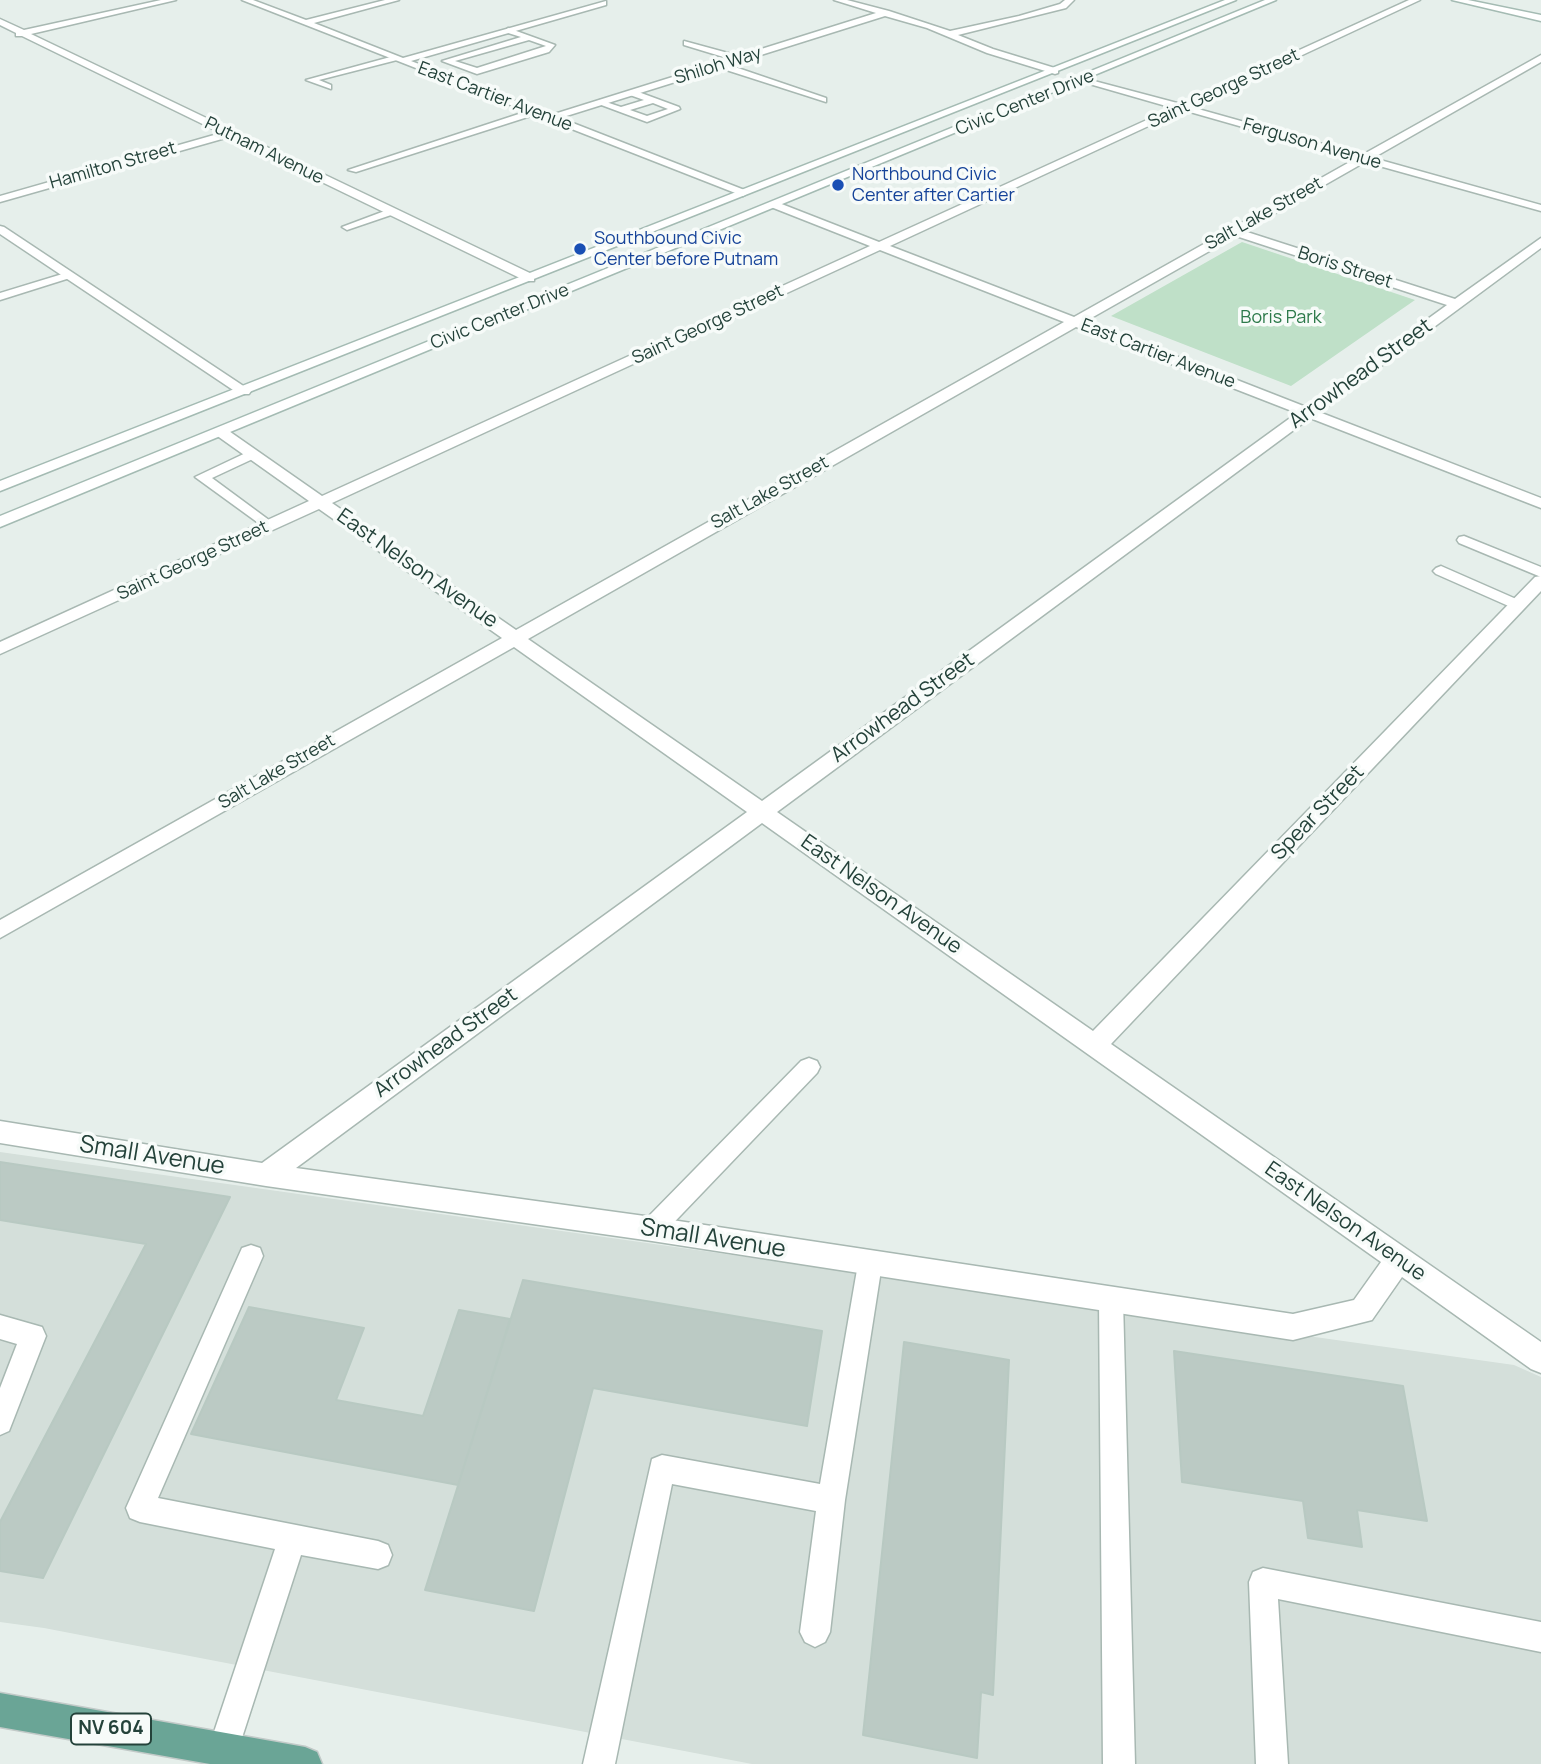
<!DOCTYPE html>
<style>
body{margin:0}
canvas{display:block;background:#e6efeb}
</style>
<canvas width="1541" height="1764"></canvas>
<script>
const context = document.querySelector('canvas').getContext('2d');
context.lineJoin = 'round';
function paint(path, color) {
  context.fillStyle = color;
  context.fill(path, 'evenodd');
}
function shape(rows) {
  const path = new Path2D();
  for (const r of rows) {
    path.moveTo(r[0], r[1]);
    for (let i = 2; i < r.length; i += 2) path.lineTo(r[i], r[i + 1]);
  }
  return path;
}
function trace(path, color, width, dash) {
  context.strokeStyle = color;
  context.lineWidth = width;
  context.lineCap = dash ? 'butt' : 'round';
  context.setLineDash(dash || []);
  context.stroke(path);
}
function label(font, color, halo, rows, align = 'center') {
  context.font = font + ' Manrope,sans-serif';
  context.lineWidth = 7;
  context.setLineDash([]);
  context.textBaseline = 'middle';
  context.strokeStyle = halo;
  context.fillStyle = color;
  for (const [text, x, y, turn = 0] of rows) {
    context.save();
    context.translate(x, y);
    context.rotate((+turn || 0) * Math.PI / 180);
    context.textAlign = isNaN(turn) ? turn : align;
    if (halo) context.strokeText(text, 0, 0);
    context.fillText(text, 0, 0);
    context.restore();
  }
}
const built = shape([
 [0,1152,1514,1365,1541,1377,1541,1764,752,1764,44,1628,0,1622]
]);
const green = shape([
 [1242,242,1415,300,1291,386,1111,316]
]);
const building = shape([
 [0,1162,230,1197,43,1578,0,1571,0,1522,146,1244,0,1220,0,1162],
 [523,1280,822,1331,807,1426,593,1388,534,1611,425,1590,523,1280],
 [249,1307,364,1328,336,1400,423,1416,459,1310,510,1319,458,1485,191,1434,249,1307],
 [904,1342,1009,1360,993,1695,981,1692,977,1758,863,1735,904,1342],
 [1174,1351,1403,1386,1427,1521,1357,1510,1362,1547,1308,1538,1303,1501,1182,1482,1174,1351]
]);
const lane = shape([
 [508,28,555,45,549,52,477,74,442,61,521,37,505,32,508,28],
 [529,40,546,46,477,68,455,61,529,40],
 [394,56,397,60,319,80,331,85,331,89,306,80,394,56],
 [633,90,679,107,680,109,647,122,596,103,600,100,621,107,644,100,630,95,633,90],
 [653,103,668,109,647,116,630,110,653,103],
 [534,109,538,112,537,114,356,172,348,170,534,109],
 [390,209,394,210,394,214,347,230,342,227,390,209],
 [69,272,75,275,73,277,0,300,0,293,69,272],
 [252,450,259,454,257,457,212,478,273,523,275,526,268,530,195,477,252,450],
 [1464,536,1541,567,1541,577,1459,543,1457,540,1459,537,1464,536],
 [1441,566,1523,602,1526,605,1518,610,1513,608,1436,574,1433,571,1436,568,1441,566],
 [809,1058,817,1061,820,1067,817,1073,660,1237,652,1240,644,1237,640,1229,644,1221,801,1061,809,1058],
 [251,1245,260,1248,263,1256,158,1498,378,1541,388,1545,392,1555,388,1565,378,1569,301,1555,238,1750,234,1761,220,1764,212,1761,208,1750,275,1549,140,1522,130,1518,126,1508,242,1248,251,1245],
 [870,1253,879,1256,882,1264,845,1500,830,1632,825,1642,815,1647,805,1642,800,1632,816,1511,672,1484,615,1764,583,1764,652,1459,662,1455,820,1484,858,1264,861,1256,870,1253],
 [1111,1288,1120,1292,1123,1300,1135,1764,1103,1764,1099,1300,1102,1292,1111,1288],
 [0,1315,42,1327,46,1336,9,1431,0,1435,0,1388,17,1344,0,1339,0,1315],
 [1263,1568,1541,1622,1541,1652,1278,1599,1288,1764,1256,1764,1249,1582,1253,1572,1263,1568]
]);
const street = shape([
 [161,0,176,0,31,34,534,275,534,281,526,281,229,137,0,202,0,196,221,133,22,36,16,36,16,33,0,25,0,19,24,30,161,0],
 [242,0,253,0,306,20,385,0,399,0,314,23,403,58,606,1,606,5,411,61,551,115,730,59,684,45,684,41,739,56,876,13,834,0,847,0,889,11,950,31,1019,16,1060,4,1065,0,1074,0,1066,8,958,35,993,49,1058,69,1058,73,1055,74,987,53,927,28,885,16,729,65,826,98,826,102,720,68,560,118,747,191,748,193,743,196,242,0],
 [1409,0,1420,0,1191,107,1362,155,1541,55,1541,62,1373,158,1541,205,1541,211,1365,162,1244,231,1455,299,1541,238,1541,248,1319,412,1541,498,1541,508,1310,418,777,812,1093,1031,1535,577,1541,576,1541,591,1111,1044,1541,1342,1541,1373,1531,1369,1402,1277,1372,1320,1293,1340,652,1241,266,1186,0,1143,0,1121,262,1163,747,812,514,647,0,938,0,920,502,638,319,509,0,654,0,642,309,501,216,435,214,432,216,429,226,429,322,496,870,246,771,207,771,203,779,203,879,242,1173,108,1079,81,1079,77,1181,104,1409,0],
 [1183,110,1355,159,1074,317,890,246,1183,110],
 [1236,236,1447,305,1306,407,1086,321,1236,236],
 [880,250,1064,322,516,630,332,503,880,250],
 [1076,327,1297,413,762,801,528,639,1076,327],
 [762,823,1381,1262,1354,1300,1293,1314,652,1217,296,1168,762,823],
 [0,226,4,227,251,391,249,394,239,394,0,234,0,226]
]);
const secondary = shape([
 [1225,0,1236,0,0,491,0,481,1225,0],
 [1265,0,1276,0,0,527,0,516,1265,0],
 [1452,0,1468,0,1541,15,1541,21,1452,0]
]);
const primary = shape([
 [0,1693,305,1747,317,1752,322,1764,210,1764,0,1727,0,1693]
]);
const markers = [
 [838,185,7,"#1a4fb4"],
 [580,249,7,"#1a4fb4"]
];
const farStreetnames = [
 ["Shiloh Way",718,66,-17],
 ["Saint George Street",1224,89,-25],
 ["East Cartier Avenue",495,97,21],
 ["Civic Center Drive",1025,103,-22],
 ["Ferguson Avenue",1312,144,16],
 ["Putnam Avenue",264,151,26],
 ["Hamilton Street",113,166,-16],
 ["Salt Lake Street",1264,214,-29],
 ["Boris Street",1345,268,18],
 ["Civic Center Drive",500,317,-22],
 ["Saint George Street",708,325,-25],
 ["East Cartier Avenue",1158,354,21],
 ["Salt Lake Street",770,493,-29],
 ["Saint George Street",193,561,-25],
 ["Salt Lake Street",277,772,-30]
];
const farTransitnames = [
 ["Northbound Civic",852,175],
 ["Center after Cartier",852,196],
 ["Southbound Civic",594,239],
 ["Center before Putnam",594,260]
];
const farParknames = [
 ["Boris Park",1281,318]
];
const shields = [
 [111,1729,80]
];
const shieldNames = [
 ["NV 604",111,1729]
];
const streetNames = [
 ["Arrowhead Street",1361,374,-36],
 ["East Nelson Avenue",417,569,35],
 ["Arrowhead Street",903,708,-36],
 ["Spear Street",1318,813,-46],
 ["East Nelson Avenue",881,895,35],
 ["Arrowhead Street",446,1043,-36],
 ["East Nelson Avenue",1345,1222,35]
];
const nearStreetnames = [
 ["Small Avenue",152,1156,9],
 ["Small Avenue",713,1239,9]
];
paint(built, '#d4dfda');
paint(green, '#bfe0c8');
paint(building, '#bbcac4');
trace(building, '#b8c9c2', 2);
trace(lane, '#a8b8b2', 3);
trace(street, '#a8b8b2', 3);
trace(secondary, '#a4bbb3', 3);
trace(primary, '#c2cac8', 3);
paint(lane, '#fff');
paint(street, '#fff');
paint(secondary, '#fff');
paint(primary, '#6aa596');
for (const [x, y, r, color] of markers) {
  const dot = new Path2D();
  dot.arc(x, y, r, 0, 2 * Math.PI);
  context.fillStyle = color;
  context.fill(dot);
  trace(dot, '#f7fbf9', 2.5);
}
label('18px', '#24423a', '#f7fbf9', farStreetnames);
label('18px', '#164399', '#f7fbf9', farTransitnames, 'left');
label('18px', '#2d7a4b', '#f7fbf9', farParknames);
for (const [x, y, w] of shields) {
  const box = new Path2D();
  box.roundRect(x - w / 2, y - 15.5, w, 31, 5);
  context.fillStyle = '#f7fbf9';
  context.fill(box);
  trace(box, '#24423a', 2);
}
label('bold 19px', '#24423a', null, shieldNames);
label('21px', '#24423a', '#f7fbf9', streetNames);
label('24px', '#24423a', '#f7fbf9', nearStreetnames);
</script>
